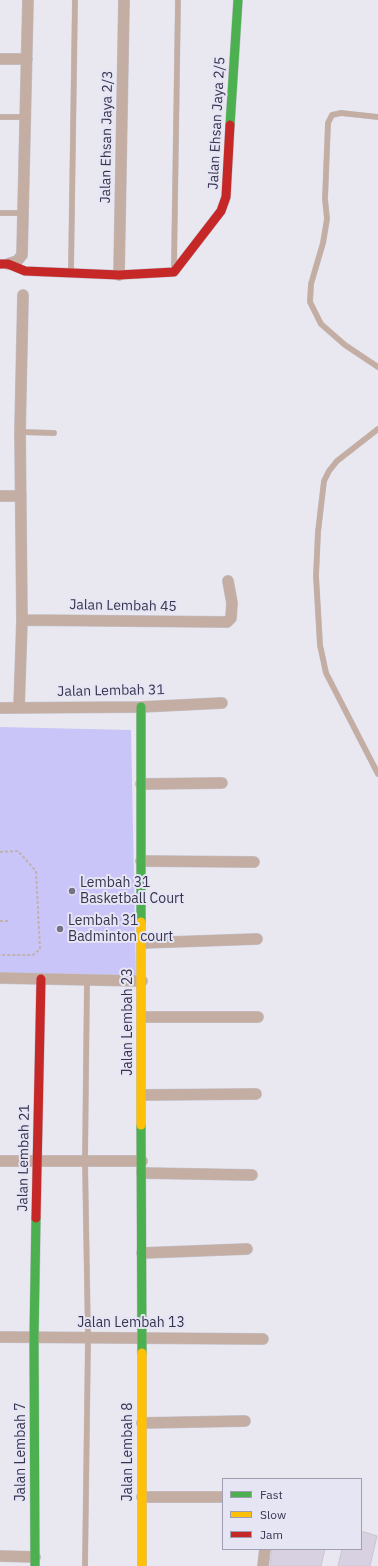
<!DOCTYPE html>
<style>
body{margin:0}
#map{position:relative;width:378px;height:1566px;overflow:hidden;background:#e9e8f0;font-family:"IBM Plex Sans",sans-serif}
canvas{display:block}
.legend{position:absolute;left:222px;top:1478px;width:140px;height:72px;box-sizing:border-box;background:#e6e5f4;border:1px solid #a09eb2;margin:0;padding:5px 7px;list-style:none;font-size:12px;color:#36334f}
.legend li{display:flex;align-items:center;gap:8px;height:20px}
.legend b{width:20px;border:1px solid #a09eb2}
</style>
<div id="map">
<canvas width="378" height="1566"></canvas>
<ul class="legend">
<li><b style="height:5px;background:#4caf50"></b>Fast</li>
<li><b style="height:5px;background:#ffc107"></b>Slow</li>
<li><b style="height:5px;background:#c62828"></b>Jam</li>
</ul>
</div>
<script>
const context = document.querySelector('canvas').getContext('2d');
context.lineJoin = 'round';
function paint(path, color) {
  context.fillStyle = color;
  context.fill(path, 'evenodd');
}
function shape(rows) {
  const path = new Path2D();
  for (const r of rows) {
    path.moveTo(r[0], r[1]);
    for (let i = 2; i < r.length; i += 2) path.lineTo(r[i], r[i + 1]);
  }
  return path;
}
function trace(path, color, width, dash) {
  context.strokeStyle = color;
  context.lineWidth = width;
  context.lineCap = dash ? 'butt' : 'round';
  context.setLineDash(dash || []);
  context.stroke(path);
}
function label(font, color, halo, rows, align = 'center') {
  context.font = font + ' "IBM Plex Sans",sans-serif';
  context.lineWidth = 4;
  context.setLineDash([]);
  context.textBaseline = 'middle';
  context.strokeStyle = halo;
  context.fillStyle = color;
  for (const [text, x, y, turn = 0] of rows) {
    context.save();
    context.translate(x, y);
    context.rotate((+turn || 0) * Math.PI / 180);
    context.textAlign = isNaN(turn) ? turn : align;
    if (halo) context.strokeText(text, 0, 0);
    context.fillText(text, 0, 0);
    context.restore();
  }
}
const green = shape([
 [0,727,131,730,136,976,0,973]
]);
const building = shape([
 [361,1531,377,1536,370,1566,338,1566,342,1549,361,1549,361,1531],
 [272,1549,325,1549,321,1566,270,1566,272,1549]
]);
const path = shape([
 [0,852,18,851,36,871,40,949,33,955,0,955],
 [0,921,8,921]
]);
const lane = shape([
 [0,117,25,117],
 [378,117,341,113,332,115,328,123,325,199,327,219,323,243,311,284,310,302,321,324,345,345,378,367],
 [0,213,24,213],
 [174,266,178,0],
 [71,271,75,0],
 [378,429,337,461,329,471,324,481,318,532,316,576,320,645,326,673,378,774],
 [20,432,54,433],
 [85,1566,88,1338,85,1161,87,980]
]);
const street = shape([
 [0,59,27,59],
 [8,264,17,261,22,255,28,0],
 [119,275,124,0],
 [0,496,21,496],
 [22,620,227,622,231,618,232,603,228,581],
 [0,708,141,707,222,703],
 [19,708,22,620,20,432,23,295],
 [141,784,222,783],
 [141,861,254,862],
 [142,943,257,939],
 [0,978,142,981],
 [142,1017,258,1017],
 [142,1095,256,1094],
 [0,1161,142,1161],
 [142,1173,252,1175],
 [142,1253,247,1249],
 [0,1337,263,1339],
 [142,1423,245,1421],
 [142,1497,223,1497],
 [0,1556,35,1557],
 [263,1566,265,1549]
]);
const fast = shape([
 [230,125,238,0],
 [141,707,141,922],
 [141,1125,142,1353],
 [35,1566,34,1337,36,1218]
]);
const slow = shape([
 [141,922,141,1125],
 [142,1353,142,1566]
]);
const jam = shape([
 [0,264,8,264,25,271,119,275,174,272,221,211,226,197,230,125],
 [36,1218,41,979]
]);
const markers = [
 [72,891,4,"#757287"],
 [60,929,4,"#757287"]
];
const streetNames = [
 ["Jalan Ehsan Jaya 2/5",217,123,-87],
 ["Jalan Ehsan Jaya 2/3",107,137,-89],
 ["Jalan Lembah 45",123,606,1],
 ["Jalan Lembah 31",111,691,-1],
 ["Jalan Lembah 23",128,1022,-90],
 ["Jalan Lembah 21",24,1158,-89],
 ["Jalan Lembah 13",131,1323],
 ["Jalan Lembah 7",21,1452,-90],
 ["Jalan Lembah 8",128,1452,-90]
];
const poiNames = [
 ["Lembah 31",80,883],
 ["Basketball Court",80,899],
 ["Lembah 31",68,921],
 ["Badminton court",68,937]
];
paint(green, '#cac5f8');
paint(building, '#d8d1e1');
trace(building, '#cbc4d4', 1);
trace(lane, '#c6c5cf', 6);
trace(street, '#c6c5cf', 12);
trace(fast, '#c6c5cf', 10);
trace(slow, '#c6c5cf', 10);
trace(jam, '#c6c5cf', 10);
trace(path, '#bfb2af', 2, [3, 2]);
trace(lane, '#c4aea4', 5.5);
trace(street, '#c4aea4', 11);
trace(fast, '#4caf50', 9);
trace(slow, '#ffc107', 9);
trace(jam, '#c62828', 9);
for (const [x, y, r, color] of markers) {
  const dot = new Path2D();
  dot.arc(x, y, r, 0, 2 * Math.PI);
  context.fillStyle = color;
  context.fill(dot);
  trace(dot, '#e6e5f4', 1.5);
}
label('14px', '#36334f', '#e6e5f4', streetNames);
label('14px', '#36334f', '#e6e5f4', poiNames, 'left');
</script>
